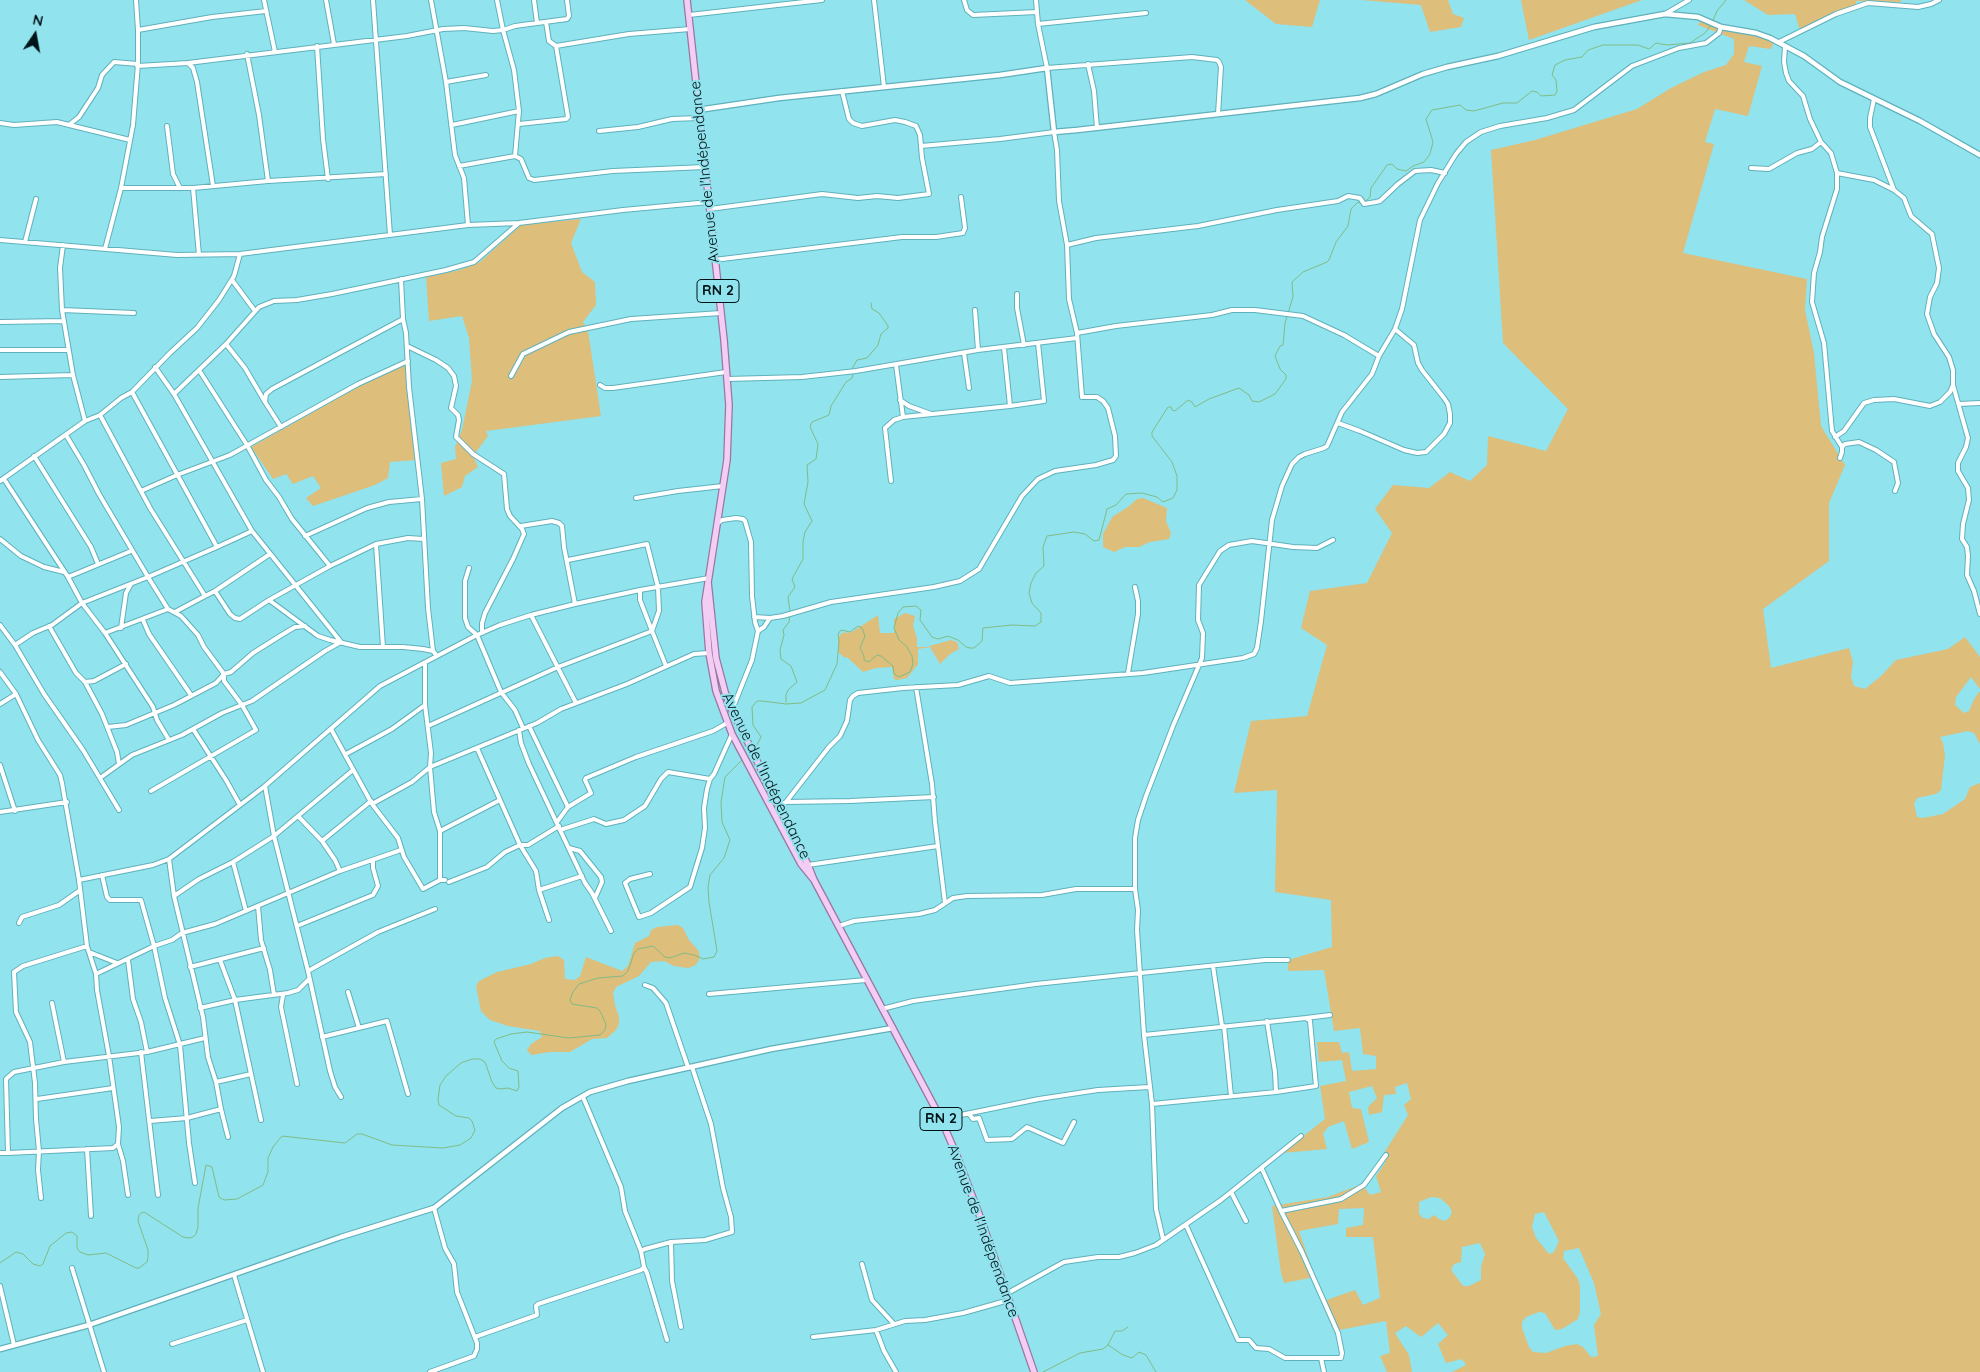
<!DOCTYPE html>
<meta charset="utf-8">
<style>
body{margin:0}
#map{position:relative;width:1980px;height:1372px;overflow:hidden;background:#91e3ee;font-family:Quicksand,sans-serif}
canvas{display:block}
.north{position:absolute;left:10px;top:10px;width:50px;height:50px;-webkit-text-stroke:4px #91e3ee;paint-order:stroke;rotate:12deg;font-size:14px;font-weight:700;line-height:20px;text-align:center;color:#001417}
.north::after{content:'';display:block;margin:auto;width:18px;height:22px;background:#001417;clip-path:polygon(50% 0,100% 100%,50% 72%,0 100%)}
</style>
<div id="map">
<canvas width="1980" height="1372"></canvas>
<div class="north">N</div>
</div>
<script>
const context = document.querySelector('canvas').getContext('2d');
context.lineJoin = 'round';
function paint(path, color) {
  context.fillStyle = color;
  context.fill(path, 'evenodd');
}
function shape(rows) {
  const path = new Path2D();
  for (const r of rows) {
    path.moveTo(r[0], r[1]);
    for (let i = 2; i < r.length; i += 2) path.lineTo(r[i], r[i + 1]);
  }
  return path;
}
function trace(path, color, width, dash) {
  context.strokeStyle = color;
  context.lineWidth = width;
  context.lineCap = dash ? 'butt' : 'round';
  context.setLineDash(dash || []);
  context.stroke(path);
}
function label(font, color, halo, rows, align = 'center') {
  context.font = font + ' Quicksand,sans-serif';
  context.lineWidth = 4;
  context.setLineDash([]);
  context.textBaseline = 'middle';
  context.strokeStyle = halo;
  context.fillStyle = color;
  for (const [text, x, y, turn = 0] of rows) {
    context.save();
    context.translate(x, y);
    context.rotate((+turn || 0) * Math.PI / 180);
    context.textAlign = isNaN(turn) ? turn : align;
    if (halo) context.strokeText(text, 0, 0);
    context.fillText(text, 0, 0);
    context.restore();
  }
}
const green = shape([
 [1245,0,1320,0,1312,27,1276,24],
 [1362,0,1448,0,1453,14,1464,18,1461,27,1430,32,1421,5],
 [1521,0,1642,0,1529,40],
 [1744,0,1901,0,1901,2,1856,1,1856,8,1838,14,1801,34,1795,14,1768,15],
 [1704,16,1707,20,1719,25,1738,27,1775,39,1771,49,1749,46,1744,62,1762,66,1748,116,1715,109,1705,142,1714,144,1683,253,1807,279,1805,310,1814,353,1821,426,1845,465,1829,503,1829,561,1763,609,1771,668,1849,648,1853,662,1851,677,1854,686,1865,689,1881,676,1896,660,1948,649,1965,637,1980,657,1980,689,1971,677,1956,697,1955,705,1964,713,1969,711,1974,699,1980,691,1980,744,1974,733,1968,731,1940,737,1943,743,1945,755,1941,790,1936,794,1917,798,1914,804,1917,817,1923,818,1943,814,1965,799,1970,787,1980,783,1980,1372,1452,1372,1466,1365,1462,1359,1446,1363,1438,1344,1448,1335,1438,1323,1421,1337,1406,1326,1395,1333,1409,1355,1412,1372,1387,1372,1380,1356,1390,1353,1386,1321,1334,1331,1321,1302,1355,1290,1363,1305,1380,1298,1373,1237,1346,1237,1346,1228,1363,1225,1364,1208,1339,1209,1338,1224,1299,1231,1315,1277,1284,1283,1281,1273,1272,1206,1328,1197,1362,1184,1370,1195,1381,1192,1376,1176,1385,1163,1384,1153,1408,1115,1404,1105,1411,1099,1407,1083,1395,1087,1396,1094,1384,1095,1382,1112,1369,1115,1368,1107,1377,1098,1372,1086,1349,1092,1352,1108,1361,1109,1369,1142,1352,1149,1344,1121,1328,1127,1323,1134,1327,1149,1282,1153,1325,1119,1320,1086,1346,1081,1342,1060,1319,1062,1317,1042,1339,1042,1342,1053,1349,1052,1352,1071,1376,1069,1376,1056,1363,1054,1360,1028,1334,1031,1324,970,1288,971,1288,960,1332,947,1331,900,1275,892,1277,790,1234,793,1251,721,1307,716,1327,645,1301,628,1310,591,1367,583,1392,533,1375,509,1393,485,1429,488,1450,472,1470,481,1487,465,1488,436,1546,451,1568,409,1503,343,1491,150,1535,140,1637,109,1671,88,1704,72,1726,65,1734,54,1734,39,1698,25],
 [1431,1197,1440,1198,1449,1206,1452,1212,1450,1217,1445,1221,1439,1219,1434,1215,1429,1219,1423,1218,1419,1214,1419,1202],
 [1544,1212,1559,1241,1554,1252,1549,1254,1536,1238,1532,1227,1535,1214],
 [1480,1243,1485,1254,1481,1267,1481,1280,1469,1286,1463,1286,1451,1270,1454,1264,1461,1262,1462,1247],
 [1579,1248,1594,1283,1601,1314,1594,1325,1598,1356,1591,1357,1583,1347,1577,1344,1565,1346,1546,1353,1533,1352,1529,1347,1522,1328,1522,1322,1526,1317,1539,1312,1545,1313,1555,1330,1562,1329,1578,1319,1580,1312,1580,1286,1578,1279,1563,1258,1564,1251],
 [581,219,571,243,582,272,595,282,596,305,583,322,588,331,601,416,486,431,488,436,473,456,478,467,465,476,462,487,444,496,441,463,456,459,455,447,462,430,472,381,469,338,462,316,429,321,426,277,460,270,480,262,521,225],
 [405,365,416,460,390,462,388,478,375,485,313,506,306,498,321,488,313,476,293,484,286,474,273,479,251,447,363,384],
 [1143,498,1167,508,1166,521,1171,533,1169,539,1150,542,1139,547,1125,547,1114,552,1103,547,1103,534,1112,517,1128,507,1137,499],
 [905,613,915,616,913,626,917,638,917,647,926,647,951,640,957,642,959,649,950,654,940,664,930,647,918,649,918,664,907,678,897,680,894,679,892,667,876,668,863,672,847,657,845,658,839,653,838,638,842,633,852,632,878,615,880,633,894,633,894,619],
 [678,925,683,928,689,940,698,950,700,956,698,962,694,966,688,968,674,966,664,961,651,962,639,976,616,987,613,993,615,1005,619,1017,619,1024,616,1030,607,1038,592,1039,570,1052,550,1052,531,1055,527,1050,531,1044,542,1037,540,1031,508,1026,490,1020,481,1011,476,986,479,981,497,972,531,964,545,958,558,956,564,960,565,979,575,980,580,976,586,957,622,971,628,966,635,943,649,936,651,930,657,927]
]);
const stream = shape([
 [852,369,857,360,867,358,878,345,881,334,888,328,888,326,879,313,872,309,871,303],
 [790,611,788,597,795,587,792,579,803,559,803,542,805,532,812,521,804,504,808,482,807,465,816,459,818,444,810,427,812,422,829,415,831,406,846,382,852,378,853,374],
 [786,702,786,695,788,690,797,682,791,666,781,659,780,650,784,635,783,630,789,622,790,615],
 [754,750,761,737,753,725,752,707,757,701,762,701,786,704,801,703,825,690,837,664,839,641,838,634,841,630,850,632,858,626,862,628,865,636,860,648,864,656,864,660,869,662,877,655,881,656,893,666,894,674,899,677,910,672,913,664,912,656,907,647,899,640,894,628,898,613,903,607,916,606,921,610,920,620,932,637,938,639,948,636,958,640,966,647,970,648,974,648,982,641,983,628,1012,625,1035,626,1041,622,1041,613,1032,603,1029,593,1031,583,1036,573,1044,566,1043,547,1047,536,1074,532,1085,534,1094,541,1099,540,1107,509,1116,505,1126,494,1142,493,1157,497,1163,502,1173,498,1177,490,1177,476,1172,462,1152,436,1152,432,1168,407,1171,407,1172,410,1175,411,1188,400,1192,402,1195,407,1209,399,1239,388,1249,395,1252,401,1259,402,1275,394,1286,379,1286,375,1280,369,1275,356,1280,346,1283,345,1285,323,1293,297,1292,282,1303,272,1327,262,1329,260,1336,242,1348,226,1351,209,1357,203,1367,200,1370,197,1371,188,1387,165,1392,164,1397,169,1406,171,1413,166,1424,162,1430,154,1433,142,1426,119,1432,110,1460,105,1466,110,1474,111,1503,103,1517,103,1532,91,1537,92,1541,96,1555,95,1557,91,1556,80,1552,75,1555,65,1565,60,1582,57,1588,50,1603,45,1638,45,1649,49,1656,43,1667,45,1690,43,1705,33,1711,25,1717,11,1726,0],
 [0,1263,16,1252,23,1254,33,1264,40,1266,43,1264,50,1246,66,1233,72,1232,77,1236,77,1248,80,1252,88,1255,106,1253,136,1268,139,1268,147,1262,148,1257,148,1250,138,1221,139,1215,141,1213,144,1212,183,1237,189,1238,193,1237,196,1234,198,1227,198,1208,206,1165,212,1167,219,1197,224,1200,237,1199,263,1185,268,1172,268,1158,273,1147,282,1136,345,1143,357,1134,362,1134,392,1145,443,1148,460,1145,471,1138,475,1130,472,1121,469,1118,456,1116,439,1105,438,1099,440,1085,446,1076,461,1063,472,1059,480,1059,485,1062,492,1082,496,1088,500,1089,508,1088,517,1091,519,1087,518,1071,509,1068,502,1061,494,1042,496,1039,511,1034,527,1032,569,1038,600,1035,605,1030,606,1024,600,1011,597,1008,572,1004,570,1000,573,992,579,984,598,978,623,976,628,971,634,953,638,949,653,946,665,957,670,958,684,953,694,955,703,959,714,957,717,951,709,902,708,887,710,875,724,858,730,840,722,822,721,802,725,777,743,759],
 [1108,1345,1123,1355,1132,1358,1139,1352,1146,1355,1156,1372],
 [1043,1372,1080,1353,1103,1349,1108,1345,1115,1331,1122,1331,1128,1327]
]);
const minor = shape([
 [264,0,275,52],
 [326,0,334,44],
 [373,0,390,235],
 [431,0,446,82,455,155,464,178,468,225],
 [534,0,537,23],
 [874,0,884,87],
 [964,0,967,10,973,15,1037,12],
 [1036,0,1038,24,1047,68,1192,57,1217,60,1219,62,1221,67,1218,114],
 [1665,14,1689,0],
 [689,15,822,0],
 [546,22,549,41,556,46,629,34,690,29],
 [1038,24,1146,13],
 [138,30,212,17,266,11],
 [1779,42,1836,14,1868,3,1918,7,1931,4,1939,0],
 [317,46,323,139,328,179],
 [1785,46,1784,62,1786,73,1789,81,1803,96,1810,119,1821,142,1831,153,1837,173,1837,189,1822,237,1820,252,1814,273,1812,302,1824,343,1832,431,1842,447,1842,452,1840,458],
 [247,54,259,115,268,181],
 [188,63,193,68,197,82,213,186],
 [1088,64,1094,91,1097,128],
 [137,66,188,63,407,36,443,29,464,28,493,31,503,30,497,0],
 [446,82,486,75],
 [1874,99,1870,118,1870,127,1894,190],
 [0,123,14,125,57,122,130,140],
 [70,124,79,117,98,88,102,75,114,62,138,64],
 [519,124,566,119,568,117,556,46],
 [452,125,519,111],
 [167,126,173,174,180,188],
 [599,131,638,127,672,119,699,118],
 [515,156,519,111,514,70,503,30,515,26,567,19,569,16,567,0],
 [459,166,515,156,521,159,529,178,534,180,613,171,705,167],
 [1751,168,1769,169,1797,153,1812,149,1821,142],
 [121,188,193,188,268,181,386,174],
 [193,188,199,255],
 [710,209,822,194,858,198,877,196,898,198,929,194,922,158,920,135,916,126,905,122,895,120,862,126,853,123,849,119,842,91],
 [0,240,177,255,240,254,468,225,519,223,623,210,709,202],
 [25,242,36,199],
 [63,245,60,268,62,310,73,375,85,421],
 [1067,245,1096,238,1198,226,1277,210,1338,201,1348,196,1360,198,1364,204,1376,202,1380,201,1398,184,1415,171,1431,170,1445,173],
 [105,249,121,188,133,125,138,64,138,30,136,0],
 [714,260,902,237,936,237,963,233,965,228,961,197],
 [401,279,403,319,406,333,409,387,422,499,428,608,433,651],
 [232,280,255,311],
 [1017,294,1017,308,1024,345],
 [62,310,134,313],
 [975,310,978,350],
 [0,322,64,321],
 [1077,333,1116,326,1212,315,1232,310,1255,310,1303,316,1344,335,1379,356],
 [226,344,245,368,265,402],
 [407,346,436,360,448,368,454,376,456,386,451,408,458,415,459,420,456,437,473,454,504,474,507,509,510,516,522,529,524,534,513,559,485,613,482,623,482,633],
 [1004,348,1010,406,1044,401,1038,343],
 [0,350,68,350],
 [964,353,969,388],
 [155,367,174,394,252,531,341,642],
 [199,370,247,445,266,480,279,497,292,519,330,566],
 [511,376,523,354,569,332,631,319,721,313],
 [0,377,73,375],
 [727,379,802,377,856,371,978,350,1077,338],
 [600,385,605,388,613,388,726,372],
 [1953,385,1968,438,1966,447,1958,463,1958,471,1968,488,1969,500,1963,524,1962,539,1967,547,1968,556,1967,575,1974,591,1980,614],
 [132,392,217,547,252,531],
 [174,394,226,344,259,307,274,301,297,300,332,294,446,270,474,262,519,223],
 [900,400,909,406,931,414],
 [1959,404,1980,403],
 [100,415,150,508,205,596,215,591,230,614,235,618,240,619,269,600,318,636,330,640,360,647,403,647,423,649,433,651,437,656],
 [903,417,1010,406],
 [1338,423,1360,431,1404,450,1417,453,1426,452,1444,434,1450,423,1450,414,1448,404,1444,398,1422,370,1418,363,1414,345,1395,329],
 [281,427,265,402,266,394,272,389,403,319],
 [66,435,84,465,99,494,148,577,217,547],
 [1835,437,1844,431,1864,403,1874,400,1894,399,1930,406,1940,402,1950,392,1953,385,1953,370,1949,357,1934,334,1927,314,1930,297,1937,283,1939,268,1932,234,1911,216,1904,198,1894,190,1874,180,1837,173],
 [1842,447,1845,444,1859,442,1876,450,1894,462,1898,483,1895,491],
 [34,456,91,547,98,564],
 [4,479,68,577,82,603,105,633,153,707,157,720,169,740],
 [0,481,85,421,100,415,121,398,132,392,170,353,197,328,219,300,234,276,240,254],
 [891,481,885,428,894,420,903,417,896,365],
 [141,491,177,475,230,455,358,384,408,361],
 [636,498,678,491,723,486],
 [717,524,722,520,736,518,743,519,745,521,751,542,752,596,755,622,758,631,752,660,732,710],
 [521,526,552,521,559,523,562,526,564,547,575,604],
 [305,536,367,508,389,502,422,499],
 [0,539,21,556,44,567,64,572],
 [376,544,408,538,424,539],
 [568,560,647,544,658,587,659,611,652,631,666,666],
 [469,568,465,581,465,618,468,627,477,635,501,692,515,710,523,728],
 [68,577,131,551],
 [215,591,270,554],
 [269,600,330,566,376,544,383,647],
 [175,612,205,596],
 [531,615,576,703],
 [754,617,770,618,783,616,831,602,934,587,960,581,979,569,1022,496,1038,479,1055,471,1096,465,1113,460,1116,456,1115,436,1108,408,1103,401,1097,397,1082,397,1077,333,1069,299,1067,245,1059,201,1057,150,1054,132,1000,139,921,146],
 [143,620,149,634,191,695],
 [0,625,15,645,44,694,83,750,119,810],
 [49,626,76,673,85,682,102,714,117,752,119,764],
 [121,628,126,593,131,584],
 [758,631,764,627,770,618],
 [105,633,168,609],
 [15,645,33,633,52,625,82,603,148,577,168,609,181,616,198,635,204,647,224,674,224,681,242,705,256,730,151,791],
 [425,663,425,705,431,753,430,767,434,812,440,831,440,880],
 [0,672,16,694,38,740,60,775,62,783,79,880,87,946,96,974,97,990,109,1056,119,1127,118,1144,123,1161,128,1195],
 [1128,673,1138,614,1138,601,1135,587],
 [85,682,94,681,126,664],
 [916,687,932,784,935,822,945,903],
 [0,704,16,694],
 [428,726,558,667,652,631,640,600,640,590],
 [529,726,568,807],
 [108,727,126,725,174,705,216,683,224,674,231,672,253,653,280,636,295,627,305,626],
 [193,729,226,780,240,805],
 [331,729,372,804,398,838,404,857,423,889,440,880,445,880],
 [519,730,521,743,529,764,585,883,592,893,611,931],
 [477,748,520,845,536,871,539,890,549,920],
 [346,754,392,729,425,705],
 [0,765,15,811],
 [100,778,132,755,182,735,222,713,252,701,325,651,341,642],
 [265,786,274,836,308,971,330,1071,335,1087,341,1097],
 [786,802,829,747,840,736,847,721,850,700,853,696,858,693,903,688,958,685,989,676,1010,683,1143,673,1243,658,1254,654,1257,648,1261,621,1272,520,1282,486,1292,464,1299,457,1305,454,1324,448,1327,446,1342,412,1372,374,1379,356,1395,329,1402,309,1420,220,1438,183,1456,154,1466,142,1481,132,1500,126,1547,118,1574,110,1632,66,1679,48,1706,43,1719,33,1721,27],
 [372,804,412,782,430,767,537,723,561,709,627,684,694,654,709,653],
 [779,806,786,802,850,801,934,797],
 [0,812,67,802],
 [298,816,322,841,335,860,340,871],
 [557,822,568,807,591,793,585,780,586,778,636,757,713,731,727,723],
 [560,830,594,819,606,824,624,820,645,806,661,779,668,772,710,779],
 [440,831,500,800],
 [322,841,371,801],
 [569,848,580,851,601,877,602,882,595,898],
 [169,859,174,896,203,1017,208,1057,216,1082,221,1109,228,1137],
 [233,862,246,911],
 [808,865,938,846],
 [650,874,630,879,625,883,639,917,651,913,690,887,702,848,705,828,704,808,707,789,710,779,714,774,732,734],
 [102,875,107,897,110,900,141,900,154,946,165,998,180,1045,189,1143,195,1183],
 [79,880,153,865,169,859,265,786,380,686,477,635,500,625,531,615,575,604,640,590,709,578],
 [449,882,487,867,505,852,520,845,528,845,559,826],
 [539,890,582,876],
 [174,896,199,879,233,862,274,836,353,770],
 [258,906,261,940,270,970,274,995],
 [19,923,22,917,59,905,79,891],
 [297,926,373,895,378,886,373,868,373,860],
 [839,926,854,921,919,914,935,910,953,898,967,896,1042,895,1076,889,1135,889],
 [89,952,117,963],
 [128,960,133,999,141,1022,147,1052],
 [220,960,235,1000,261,1120],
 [1213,966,1222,1026],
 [190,967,264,948],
 [308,971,378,932,435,909],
 [96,974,154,946,172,940,182,933,215,924,340,871,401,850],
 [645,985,653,988,666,1003,688,1067],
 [348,992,359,1028],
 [709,994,866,980],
 [283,995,281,1007,297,1084],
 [52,1003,64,1062],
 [200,1008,235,1000,288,993,298,990,308,980],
 [882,1009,913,1001,1036,984,1265,960,1288,960],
 [1306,1018,1330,1015],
 [1224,1026,1231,1096],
 [1144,1035,1306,1018,1310,1021,1316,1086,1276,1092],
 [322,1037,387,1021,408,1094],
 [141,1052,158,1195],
 [216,1082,251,1074],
 [583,1097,621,1187,625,1211,641,1251],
 [37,1099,113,1088],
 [1152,1104,1276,1092,1275,1072,1267,1021],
 [969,1114,973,1119,979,1118,987,1140,1012,1139,1027,1127,1063,1143,1074,1122],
 [941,1119,1039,1099,1098,1090,1149,1087],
 [150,1121,187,1118,221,1109],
 [118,1144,113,1148,8,1153,6,1079,14,1072,64,1062,147,1052,205,1038],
 [87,1149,91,1216],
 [0,1153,8,1153],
 [1231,1192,1246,1221],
 [41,1198,38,1170,39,1151,36,1119,35,1083,30,1042,16,1012,14,972,23,966,87,946],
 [1281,1211,1341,1199,1364,1185,1386,1155],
 [1186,1225,1238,1340,1249,1340,1256,1348,1269,1349,1285,1358,1341,1358,1342,1353,1338,1333,1302,1252,1281,1211,1262,1169],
 [1163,1239,1156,1209,1152,1104,1144,1035,1137,930,1138,910,1135,889,1135,838,1138,820,1146,796,1173,726,1202,658,1203,633,1198,620,1199,585,1220,551,1229,545,1252,541,1293,547,1317,548,1333,540],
 [671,1242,672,1281,681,1327],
 [862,1264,872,1300,894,1324],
 [644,1267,647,1273,667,1340],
 [72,1268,104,1372],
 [234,1275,263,1372],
 [0,1286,14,1345],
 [1006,1294,1064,1262,1098,1257,1119,1257,1135,1253,1156,1245,1221,1200,1301,1136],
 [876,1330,884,1351,896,1372],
 [475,1337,537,1315,536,1306,538,1304,641,1270,644,1267,641,1251,645,1249,671,1242,705,1240,732,1232,731,1217,723,1188,711,1124,692,1067],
 [813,1337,876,1330,905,1321,925,1320,963,1313,1009,1300],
 [172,1344,247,1320],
 [1321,1358,1324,1372],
 [430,1372,474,1356,477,1349,477,1343,457,1292,454,1264,445,1248,434,1208]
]);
const tertiary = shape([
 [698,110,779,98,1000,75,1047,68,1054,132,1077,130,1360,98,1376,94,1423,74,1447,67,1498,56,1594,27,1665,14,1698,17,1721,27,1756,33,1770,38,1804,56,1840,82,1920,121,1980,155],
 [0,1349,89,1325,341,1237,434,1208,562,1108,590,1092,628,1081,771,1049,893,1028]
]);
const primary = shape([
 [687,0,724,340,729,405,727,460,705,602,709,653,716,691,732,734,801,864,814,880],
 [708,582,716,658,725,692,732,710,808,865,814,880,941,1119,957,1156,982,1222,1034,1372]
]);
const shields = [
 [718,291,42],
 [941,1119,42]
];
const shieldNames = [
 ["RN 2",718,291],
 ["RN 2",941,1119]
];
const streetNames = [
 ["Avenue de l'Indépendance",705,172,-96],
 ["Avenue de l'Indépendance",766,776,64],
 ["Avenue de l'Indépendance",983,1231,70]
];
paint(green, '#ddbe7a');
trace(stream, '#81bb85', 1);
trace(minor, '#5fb1bb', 6);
trace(tertiary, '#5fb1bb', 7);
trace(primary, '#9977a1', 8);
trace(minor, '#fff', 4);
trace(tertiary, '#fff', 4.5);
trace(primary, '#f4cdf4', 5.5);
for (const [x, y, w] of shields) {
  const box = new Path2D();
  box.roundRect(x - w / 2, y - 11.5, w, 23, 4);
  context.fillStyle = '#91e3ee';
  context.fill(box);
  trace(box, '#001417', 1);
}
label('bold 14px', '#001417', null, shieldNames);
label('15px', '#001417', '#91e3ee', streetNames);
</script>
